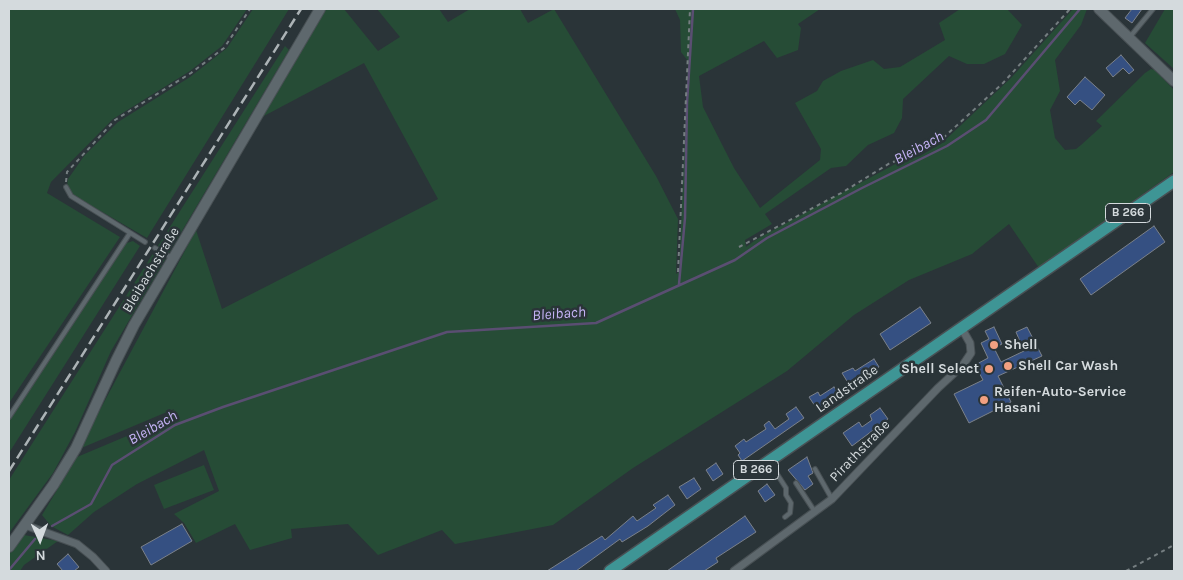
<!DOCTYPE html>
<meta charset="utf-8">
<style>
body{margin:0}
#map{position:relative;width:1183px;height:580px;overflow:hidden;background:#2a3438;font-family:Karla,sans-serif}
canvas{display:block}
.frame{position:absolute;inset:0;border:10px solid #d4dadd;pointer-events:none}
.north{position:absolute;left:15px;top:515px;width:50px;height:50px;-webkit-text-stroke:4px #2a3438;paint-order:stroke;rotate:178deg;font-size:14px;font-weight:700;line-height:20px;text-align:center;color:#d4dadd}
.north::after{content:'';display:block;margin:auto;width:18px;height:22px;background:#d4dadd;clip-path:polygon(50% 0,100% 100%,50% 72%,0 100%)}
</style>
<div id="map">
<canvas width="1183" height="580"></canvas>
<div class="frame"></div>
<div class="north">N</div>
</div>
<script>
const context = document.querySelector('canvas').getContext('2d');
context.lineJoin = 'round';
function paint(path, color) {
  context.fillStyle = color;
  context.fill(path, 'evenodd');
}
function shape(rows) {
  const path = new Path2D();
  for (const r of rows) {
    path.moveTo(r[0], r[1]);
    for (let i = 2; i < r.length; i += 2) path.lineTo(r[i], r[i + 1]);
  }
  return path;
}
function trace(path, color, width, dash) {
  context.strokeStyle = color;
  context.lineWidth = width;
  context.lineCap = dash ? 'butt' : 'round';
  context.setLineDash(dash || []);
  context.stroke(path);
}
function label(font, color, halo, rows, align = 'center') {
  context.font = font + ' Karla,sans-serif';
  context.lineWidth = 5;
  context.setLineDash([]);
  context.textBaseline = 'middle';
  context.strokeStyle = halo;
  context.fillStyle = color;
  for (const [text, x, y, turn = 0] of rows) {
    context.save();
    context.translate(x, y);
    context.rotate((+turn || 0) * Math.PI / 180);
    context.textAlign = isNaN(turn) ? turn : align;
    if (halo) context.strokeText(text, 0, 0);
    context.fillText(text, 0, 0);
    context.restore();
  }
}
const green = shape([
 [9,9,247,9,222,46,190,71,113,119,51,182,47,193,120,237,9,403],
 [253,9,289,9,147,238,73,195,67,186,68,179,84,156,118,122,190,77,227,48],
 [325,9,344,9,378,51,400,37,377,9,439,9,448,22,470,9,520,9,528,23,554,9,656,176,678,219,676,274,679,272,688,61,681,52,680,20,675,9,820,9,798,24,801,28,798,50,777,58,764,41,699,76,703,107,734,168,760,208,820,160,821,149,795,103,817,91,823,81,841,71,873,60,884,69,900,67,945,40,939,23,960,9,1007,9,1022,25,1005,54,984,64,967,64,949,56,903,99,902,118,894,133,868,145,846,166,831,168,765,214,772,224,745,240,746,247,757,239,899,162,920,156,942,143,1011,78,1073,9,1087,9,1081,25,1055,60,1060,91,1050,110,1055,138,1065,150,1076,149,1081,145,1102,126,1096,121,1145,73,1151,69,1155,70,1174,90,1174,172,1039,268,1009,224,972,254,909,280,854,315,787,371,633,468,553,525,455,544,442,530,378,555,348,524,291,529,292,538,250,550,235,524,196,543,184,523,174,514,219,491,204,450,137,484,94,512,68,535,51,526,42,515,77,457,165,420,174,409,79,449,196,230,222,309,438,199,364,63,262,117],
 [1165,9,1174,9,1174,69,1145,43],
 [285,46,289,50,111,351,75,432,53,473,9,533,9,480],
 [133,241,140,246,9,453,9,421,124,244],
 [204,465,214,490,164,509,154,485],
 [24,535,58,541,24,565,20,571,9,571,9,554]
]);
const stream = shape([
 [679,284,685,218,687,103,693,9],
 [52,526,91,504,112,465,175,425,223,407,447,332,596,323,735,260,767,238,862,188,947,146,986,120,1080,9],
 [9,570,35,539]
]);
const building = shape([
 [1132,9,1142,9,1132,23,1125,18,1132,9],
 [1121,55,1134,70,1129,74,1123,68,1113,77,1106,68,1121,55],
 [1085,77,1105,95,1092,110,1080,100,1075,105,1067,97,1085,77],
 [1154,226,1165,242,1091,295,1080,279,1154,226],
 [920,307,931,323,890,350,880,334,920,307],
 [994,327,1002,344,994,348,1001,362,1024,351,1016,332,1027,327,1042,356,998,376,1011,402,969,423,954,394,983,380,975,365,988,358,981,343,989,339,985,331,994,327],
 [874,359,879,367,850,386,842,373,853,368,855,371,874,359],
 [834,387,839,394,817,409,809,397,818,392,820,396,834,387],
 [796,407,804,418,742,461,738,455,740,453,735,446,744,439,746,442,766,429,764,425,769,421,775,429,789,419,786,414,796,407],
 [880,408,888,419,852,446,843,433,859,422,862,427,872,420,870,415,880,408],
 [807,457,813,473,808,476,813,484,805,490,788,470,807,457],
 [716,463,723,474,713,481,706,470,716,463],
 [694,478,701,489,687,499,679,487,694,478],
 [767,484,775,495,765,502,758,491,767,484],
 [668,495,675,505,648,526,622,542,620,539,576,571,547,571,602,536,605,540,633,516,637,521,656,508,653,505,668,495],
 [745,516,756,532,716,558,718,562,704,571,667,571,745,516],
 [182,524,192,541,151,565,141,547,182,524],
 [68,554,79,567,74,571,63,571,57,564,68,554]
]);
const path = shape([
 [66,182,67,172,115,120,191,73,224,48,250,9],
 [739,247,843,192,890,163,914,155,942,139,1003,83,1070,9],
 [678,272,690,9],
 [1126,571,1174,545]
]);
const service = shape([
 [1129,38,1153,9],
 [66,187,71,196,145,242],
 [155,248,172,258],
 [9,417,130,233],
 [770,463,786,488,786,495,791,503,790,513,785,517],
 [815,469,832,499],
 [796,483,815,512]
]);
const minor = shape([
 [25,525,77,544,93,557,106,571],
 [734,571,832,499,938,388,963,365,971,353,970,343,962,329]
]);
const secondary = shape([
 [1099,9,1174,81],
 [9,547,54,484,76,448,116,361,134,325,320,9]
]);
const primary = shape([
 [610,571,1174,181]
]);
const rail = shape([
 [9,471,301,9]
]);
const markers = [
 [994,345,5,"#f2a081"],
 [1008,366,5,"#f2a081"],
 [989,369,5,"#f2a081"],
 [984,400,5,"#f2a081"]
];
const shields = [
 [1128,213,45],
 [756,470,45]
];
const shieldNames = [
 ["B 266",1128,213],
 ["B 266",756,470]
];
const streetNames = [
 ["Bleibachstraße",151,270,-59],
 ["Landstraße",847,389,-35],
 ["Pirathstraße",860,451,-46]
];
const poiNames = [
 ["Shell",1004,345],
 ["Shell Car Wash",1018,366],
 ["Shell Select",979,369,"right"],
 ["Reifen-Auto-Service",994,392],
 ["Hasani",994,408]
];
const waterNames = [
 ["Bleibach",919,148,-28],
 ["Bleibach",559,314,-4],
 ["Bleibach",153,428,-30]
];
paint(green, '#264c36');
trace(stream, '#5a4e72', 2.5);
paint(building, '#355082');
trace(building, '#7b818a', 1);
trace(service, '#485054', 6);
trace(minor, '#485054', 9);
trace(secondary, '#485054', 12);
trace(primary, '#485054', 14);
trace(path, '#757e81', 2, [4, 4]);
trace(service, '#5e686d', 4);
trace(minor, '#5e686d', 7);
trace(secondary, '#5e686d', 10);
trace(primary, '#3e9595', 11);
trace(rail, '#acb3b6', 2.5, [10, 5]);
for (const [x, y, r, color] of markers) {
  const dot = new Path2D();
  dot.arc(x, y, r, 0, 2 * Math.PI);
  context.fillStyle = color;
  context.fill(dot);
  trace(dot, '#2a3438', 2);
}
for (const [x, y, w] of shields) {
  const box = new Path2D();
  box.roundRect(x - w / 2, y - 9.5, w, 19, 4);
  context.fillStyle = '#2a3438';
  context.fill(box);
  trace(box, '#d4dadd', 1);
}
label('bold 12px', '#d4dadd', null, shieldNames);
label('14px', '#d4dadd', '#2a3438', streetNames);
label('bold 14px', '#d4dadd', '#2a3438', poiNames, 'left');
label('italic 15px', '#c5b3f6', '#2a3438', waterNames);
</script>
